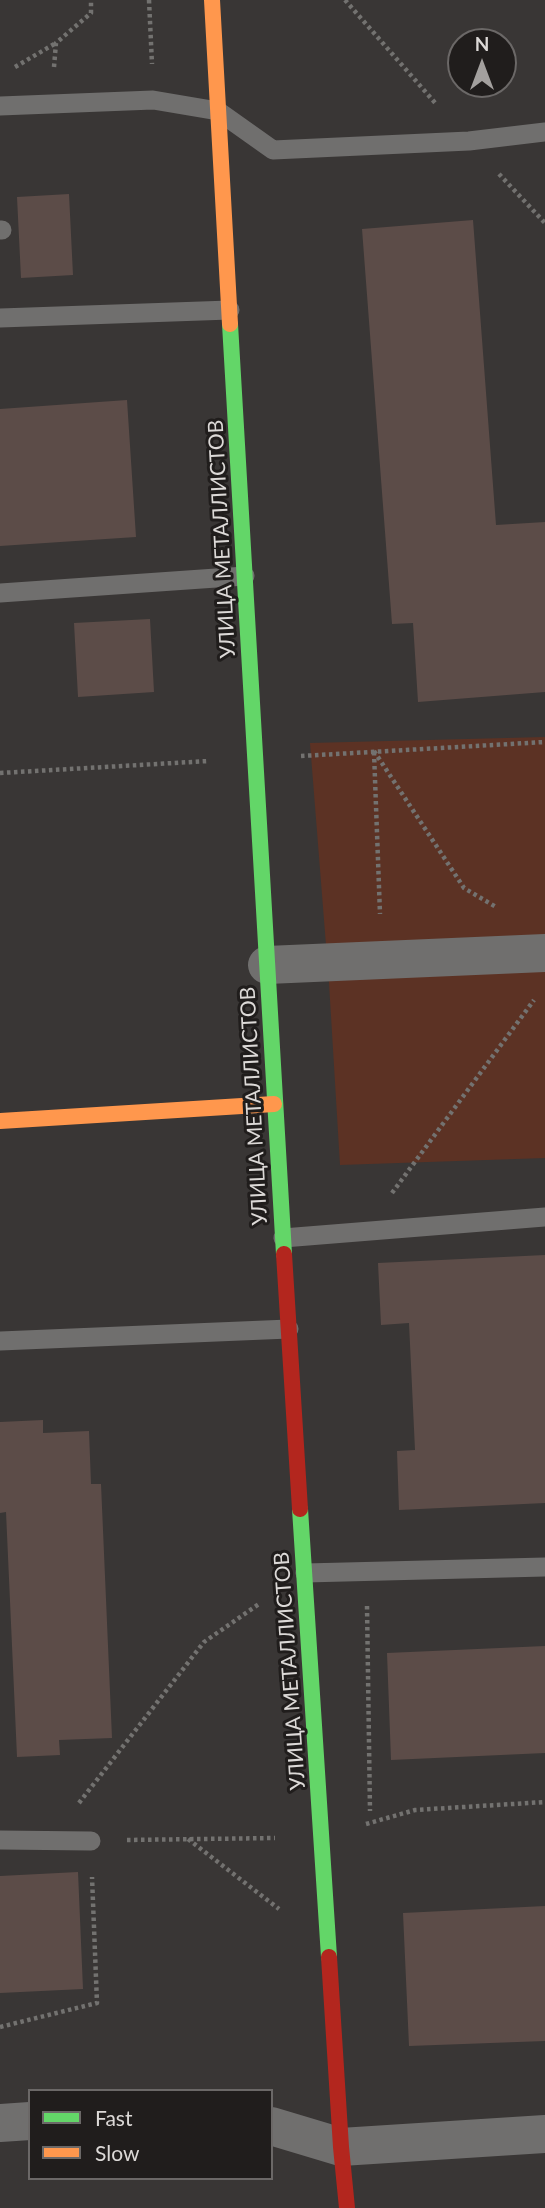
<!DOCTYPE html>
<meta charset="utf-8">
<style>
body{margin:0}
#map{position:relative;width:545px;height:2208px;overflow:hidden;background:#393635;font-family:Lato,sans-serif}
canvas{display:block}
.legend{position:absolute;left:28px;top:2089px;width:245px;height:91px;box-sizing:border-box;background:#201d1c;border:2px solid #6b6867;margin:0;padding:9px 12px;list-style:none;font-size:21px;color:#dcd9d7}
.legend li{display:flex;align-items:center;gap:14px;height:35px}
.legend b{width:35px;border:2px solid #6b6867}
.north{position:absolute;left:447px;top:28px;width:70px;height:70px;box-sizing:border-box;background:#201d1c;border:2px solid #6b6867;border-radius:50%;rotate:0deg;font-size:19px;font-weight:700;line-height:28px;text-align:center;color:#dcd9d7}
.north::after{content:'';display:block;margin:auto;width:24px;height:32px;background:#a3a09e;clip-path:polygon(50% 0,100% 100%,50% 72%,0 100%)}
</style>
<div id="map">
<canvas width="545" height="2208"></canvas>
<ul class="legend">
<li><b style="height:9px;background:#63d668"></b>Fast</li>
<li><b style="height:9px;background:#ff974d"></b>Slow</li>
</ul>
<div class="north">N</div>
</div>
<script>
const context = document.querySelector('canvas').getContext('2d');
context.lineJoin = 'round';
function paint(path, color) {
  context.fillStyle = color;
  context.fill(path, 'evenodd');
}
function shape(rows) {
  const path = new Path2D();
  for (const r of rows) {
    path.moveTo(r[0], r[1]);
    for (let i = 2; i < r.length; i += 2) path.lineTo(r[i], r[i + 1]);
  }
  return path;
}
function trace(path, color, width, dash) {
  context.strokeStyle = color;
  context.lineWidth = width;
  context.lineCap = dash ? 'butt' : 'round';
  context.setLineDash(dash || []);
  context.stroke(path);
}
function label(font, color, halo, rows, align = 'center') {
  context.font = font + ' Lato,sans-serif';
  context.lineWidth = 6;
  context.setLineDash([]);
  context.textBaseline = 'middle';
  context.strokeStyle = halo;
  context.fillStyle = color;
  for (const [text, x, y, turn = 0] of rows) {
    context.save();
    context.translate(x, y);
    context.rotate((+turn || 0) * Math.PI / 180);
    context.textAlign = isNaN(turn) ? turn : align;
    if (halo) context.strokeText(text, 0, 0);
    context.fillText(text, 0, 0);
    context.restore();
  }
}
const green = shape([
 [545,737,545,1158,340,1165,329,983,310,743]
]);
const building = shape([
 [69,194,73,275,21,278,17,197],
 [473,220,496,525,545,522,545,692,418,702,413,623,392,624,362,229],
 [127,400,136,537,0,546,0,409],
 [150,619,154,692,78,697,74,623],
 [545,1255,545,1503,399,1510,397,1451,415,1450,409,1323,381,1325,378,1263],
 [43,1420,43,1433,89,1431,91,1484,101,1484,112,1738,59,1740,60,1755,17,1757,6,1512,0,1513,0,1422],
 [545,1646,545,1753,391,1760,387,1653],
 [78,1872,83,1989,0,1993,0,1876],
 [545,1906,545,2041,409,2046,403,1913]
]);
const path = shape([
 [149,0,152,64],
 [345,0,437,105],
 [15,67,56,43],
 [54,67,56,43,91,13,91,0],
 [499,174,545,223],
 [374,751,464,888,496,907],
 [374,752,380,914],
 [301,756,545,742],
 [0,773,209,761],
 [392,1193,534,1000],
 [367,1606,370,1811],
 [79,1803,204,1642,259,1604],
 [366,1824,415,1810,545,1802],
 [188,1839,279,1909],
 [127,1840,275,1838],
 [0,2027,97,2003,92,1877]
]);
const lane = shape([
 [0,106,153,100,218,111,273,150,469,141,545,132],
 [0,230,2,230],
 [0,318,230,310],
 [0,593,245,576],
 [283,1238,545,1217],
 [0,1341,289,1329],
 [305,1573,545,1567],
 [0,1840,91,1841]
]);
const street = shape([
 [267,965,545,953],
 [0,2123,30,2121],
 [271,2126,341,2147,545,2134]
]);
const fast = shape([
 [230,324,284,1254],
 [300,1509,329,1957]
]);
const slow = shape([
 [212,0,230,324],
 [0,1121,274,1104]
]);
const jam = shape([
 [284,1254,300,1509],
 [329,1957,341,2147,347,2208]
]);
const streetNames = [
 ["УЛИЦА МЕТАЛЛИСТОВ",222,539,-93],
 ["УЛИЦА МЕТАЛЛИСТОВ",254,1106,-93],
 ["УЛИЦА МЕТАЛЛИСТОВ",290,1671,-94]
];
paint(green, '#5c3224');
paint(building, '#5c4c48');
trace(path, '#737270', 4.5, [3.5, 3.5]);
trace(lane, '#706f6e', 19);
trace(street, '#706f6e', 38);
trace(fast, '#63d668', 16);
trace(slow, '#ff974d', 16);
trace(jam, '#b3261e', 16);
label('21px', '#dcd9d7', '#201d1c', streetNames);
</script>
